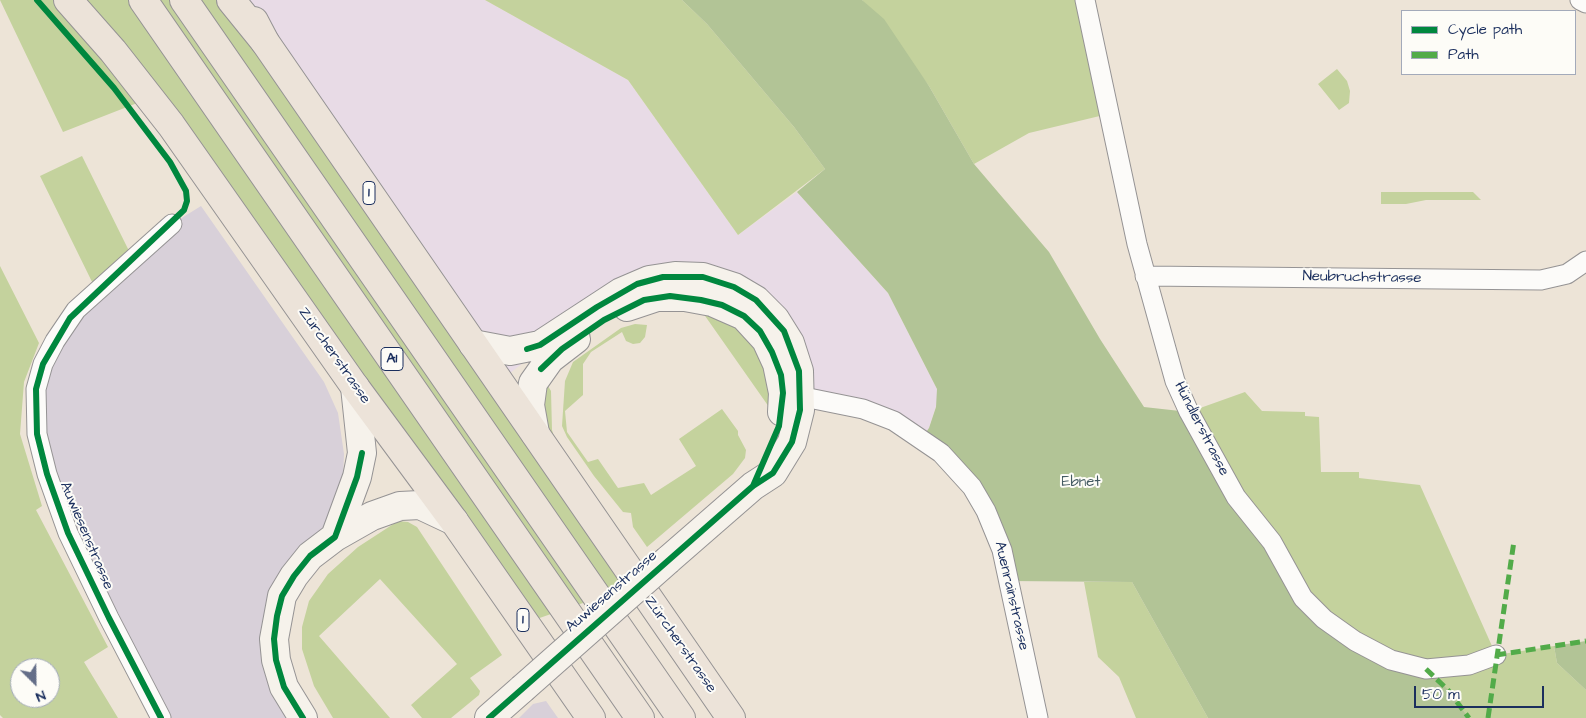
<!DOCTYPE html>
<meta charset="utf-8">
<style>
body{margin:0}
#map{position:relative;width:1586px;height:718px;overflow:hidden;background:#ede4d7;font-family:"Architects Daughter",sans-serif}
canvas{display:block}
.legend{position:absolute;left:1401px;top:10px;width:175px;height:65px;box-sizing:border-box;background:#fdfcf7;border:1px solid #a3aaba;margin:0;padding:6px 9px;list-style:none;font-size:15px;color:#1b2f5e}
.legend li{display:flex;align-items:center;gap:10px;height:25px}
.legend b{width:25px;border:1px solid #a3aaba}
.north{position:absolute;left:10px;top:658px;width:50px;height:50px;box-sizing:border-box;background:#fdfcf7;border:1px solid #a3aaba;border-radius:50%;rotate:157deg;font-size:14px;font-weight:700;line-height:20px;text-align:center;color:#1b2f5e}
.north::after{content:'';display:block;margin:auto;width:18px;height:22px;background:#646e88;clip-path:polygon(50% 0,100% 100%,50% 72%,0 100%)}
.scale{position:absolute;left:1414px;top:686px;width:130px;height:22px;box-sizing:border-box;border:2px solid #1b2f5e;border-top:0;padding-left:6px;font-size:15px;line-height:18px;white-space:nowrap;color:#1b2f5e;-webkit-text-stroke:4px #fdfcf7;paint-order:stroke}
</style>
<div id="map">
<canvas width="1586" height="718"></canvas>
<ul class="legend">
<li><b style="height:6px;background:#00873e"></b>Cycle path</li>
<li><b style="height:6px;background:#52ab49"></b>Path</li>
</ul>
<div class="north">N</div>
<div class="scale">50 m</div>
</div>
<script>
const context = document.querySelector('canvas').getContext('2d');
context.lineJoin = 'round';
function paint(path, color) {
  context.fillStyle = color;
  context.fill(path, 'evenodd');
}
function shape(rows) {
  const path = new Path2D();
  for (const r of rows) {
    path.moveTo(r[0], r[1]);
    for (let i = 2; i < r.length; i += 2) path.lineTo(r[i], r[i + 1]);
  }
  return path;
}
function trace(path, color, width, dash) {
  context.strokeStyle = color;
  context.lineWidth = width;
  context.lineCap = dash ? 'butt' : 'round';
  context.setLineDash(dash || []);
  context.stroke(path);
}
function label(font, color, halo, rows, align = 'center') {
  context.font = font + ' "Architects Daughter",sans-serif';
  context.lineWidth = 4;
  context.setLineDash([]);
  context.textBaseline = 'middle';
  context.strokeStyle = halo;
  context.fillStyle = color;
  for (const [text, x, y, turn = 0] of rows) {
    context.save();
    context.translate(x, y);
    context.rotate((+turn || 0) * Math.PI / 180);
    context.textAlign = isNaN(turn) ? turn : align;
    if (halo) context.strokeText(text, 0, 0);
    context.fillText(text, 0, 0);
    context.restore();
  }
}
const built = shape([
 [245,0,485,0,628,80,738,235,797,192,888,293,937,389,937,403,929,428,922,438,801,396,727,284,573,323,499,382]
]);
const industrial = shape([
 [201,206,324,382,338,413,344,454,342,504,277,616,303,718,165,718,47,474,43,364,55,341,172,224],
 [546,701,558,718,519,718,533,704]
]);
const green = shape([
 [0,0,243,0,638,584,525,623,150,98,63,132],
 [485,0,682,0,707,24,794,127,825,169,738,235,628,80],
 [862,0,1085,0,1108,114,1029,133,974,164,929,86],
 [1337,69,1347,81,1350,91,1349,103,1339,110,1318,84],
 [82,156,133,259,97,292,40,176],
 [1381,192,1473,192,1481,200,1426,200,1406,204,1381,204],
 [0,266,39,343,24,382,20,434,42,506,36,510,108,647,84,662,118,718,3,718,0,715],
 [20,668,50,668,50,698,20,698],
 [703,313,732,324,749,340,756,351,771,387,769,407],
 [635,324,647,325,645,337,640,343,633,344,626,341,622,332,591,352,583,364,583,395,565,411,567,432,588,462,598,459,618,488,644,483,651,495,696,466,679,439,722,409,738,431,738,435,746,450,745,458,733,474,647,547,633,527,631,513,623,512,594,476,567,437,562,426,565,381,573,362,621,328],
 [545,381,551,391,552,430,555,440,542,426],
 [1245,392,1262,411,1305,412,1305,416,1319,417,1321,472,1359,472,1359,478,1420,485,1496,655,1554,646,1557,663,1586,690,1586,718,1469,718,1453,697,1324,619,1189,412],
 [398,521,408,522,417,527,502,655,470,678,480,691,479,695,451,718,422,718,411,705,457,664,380,579,319,636,390,718,333,718,314,686,302,649,302,627,309,601,328,574,358,547],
 [1084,582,1132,582,1208,718,1136,718,1119,677,1098,657]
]);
const forest = shape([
 [682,0,862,0,884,19,929,86,974,164,1049,252,1100,339,1144,407,1189,412,1307,603,1436,677,1448,690,1469,718,1208,718,1132,582,1009,581,992,524,922,438,929,428,936,407,937,389,888,293,797,192,825,169,794,127,707,24],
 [1586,641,1586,690,1557,663,1554,646]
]);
const minor = shape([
 [1085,0,1137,244,1175,381,1189,412,1236,497,1272,542,1303,598,1324,619,1355,641,1391,660,1426,669,1469,665,1496,655],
 [1580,0,1586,3],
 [1145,276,1541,280,1567,274,1586,261],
 [789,394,863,409,894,421,941,453,972,487,986,511,1002,550,1038,718],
 [161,718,109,618,68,533,47,474,37,434,36,389,43,364,55,341,76,310,172,224]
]);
const secondary = shape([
 [627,307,657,297,685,297,712,302,744,316,766,340,777,364,783,393,782,412],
 [473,344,510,351,540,345,621,292,649,280,675,276,703,277,734,287,756,300,775,319,790,343,799,371,800,410,792,442,773,473,753,486,668,560],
 [535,433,530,405,533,383,550,359,576,339],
 [335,537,357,477,362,453,355,387],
 [303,718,284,687,276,660,274,639,282,596,294,576,310,556,335,537,372,516,400,506,420,505,454,521],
 [489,718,522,689]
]);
const primary = shape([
 [68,0,113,51,171,125,355,387,454,521,591,718],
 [254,21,265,42,731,718]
]);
const motorway = shape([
 [143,0,640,718],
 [184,0,681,718],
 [231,0,265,42]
]);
const secondaryBridge = shape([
 [522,689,668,560]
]);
const quiet = shape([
 [1496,655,1586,641],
 [1426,669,1448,690,1469,718],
 [1488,718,1514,541]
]);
const cycleway = shape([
 [37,0,114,88,170,162,186,191,187,201,184,210,70,318,43,364,36,389,37,434,47,474,68,533,109,618,161,718],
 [541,369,562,349,604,320,644,300,670,296,701,300,722,305,744,316,760,331,772,352,781,375,783,393,779,426,753,486],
 [303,718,284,687,276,660,274,639,277,616,282,596,294,576,310,556,335,537,357,477,362,453],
 [489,718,753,486,773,473,792,442,800,410,799,371,784,331,756,300,734,287,703,277,663,277,637,284,597,307,540,345,527,349]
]);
const shields = [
 [369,193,12],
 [392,359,22],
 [523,620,12]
];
const shieldNames = [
 ["1",369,193],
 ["A1",392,359],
 ["1",523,620]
];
const streetNames = [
 ["Neubruchstrasse",1362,278,1],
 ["Zürcherstrasse",334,356,55],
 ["Hündlerstrasse",1201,429,63],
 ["Auwiesenstrasse",86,536,67],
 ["Auwiesenstrasse",612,592,-41],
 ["Auenrainstrasse",1011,596,77],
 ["Zürcherstrasse",680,645,55]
];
const parkNames = [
 ["Ebnet",1081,483]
];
paint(built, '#e8dbe6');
paint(industrial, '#d8d0d9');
paint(green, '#c4d29d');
paint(forest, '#b2c496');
trace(minor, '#959394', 21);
trace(secondary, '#959394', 30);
trace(primary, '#959394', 30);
trace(motorway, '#959394', 30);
trace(minor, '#fcfbf9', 19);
trace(secondary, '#f6f2eb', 28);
trace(primary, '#ece3d9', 28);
trace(motorway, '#ece3d9', 28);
trace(secondaryBridge, '#959394', 30, []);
trace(secondaryBridge, '#f6f2eb', 28);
trace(quiet, '#52ab49', 5, [10, 5]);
trace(cycleway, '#00873e', 6);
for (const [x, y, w] of shields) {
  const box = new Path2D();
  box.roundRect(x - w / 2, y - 11.5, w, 23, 4);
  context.fillStyle = '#fdfcf7';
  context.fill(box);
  trace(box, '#1b2f5e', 1);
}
label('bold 14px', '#1b2f5e', null, shieldNames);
label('15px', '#1b2f5e', '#fdfcf7', streetNames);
label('15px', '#445b62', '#fdfcf7', parkNames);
</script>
